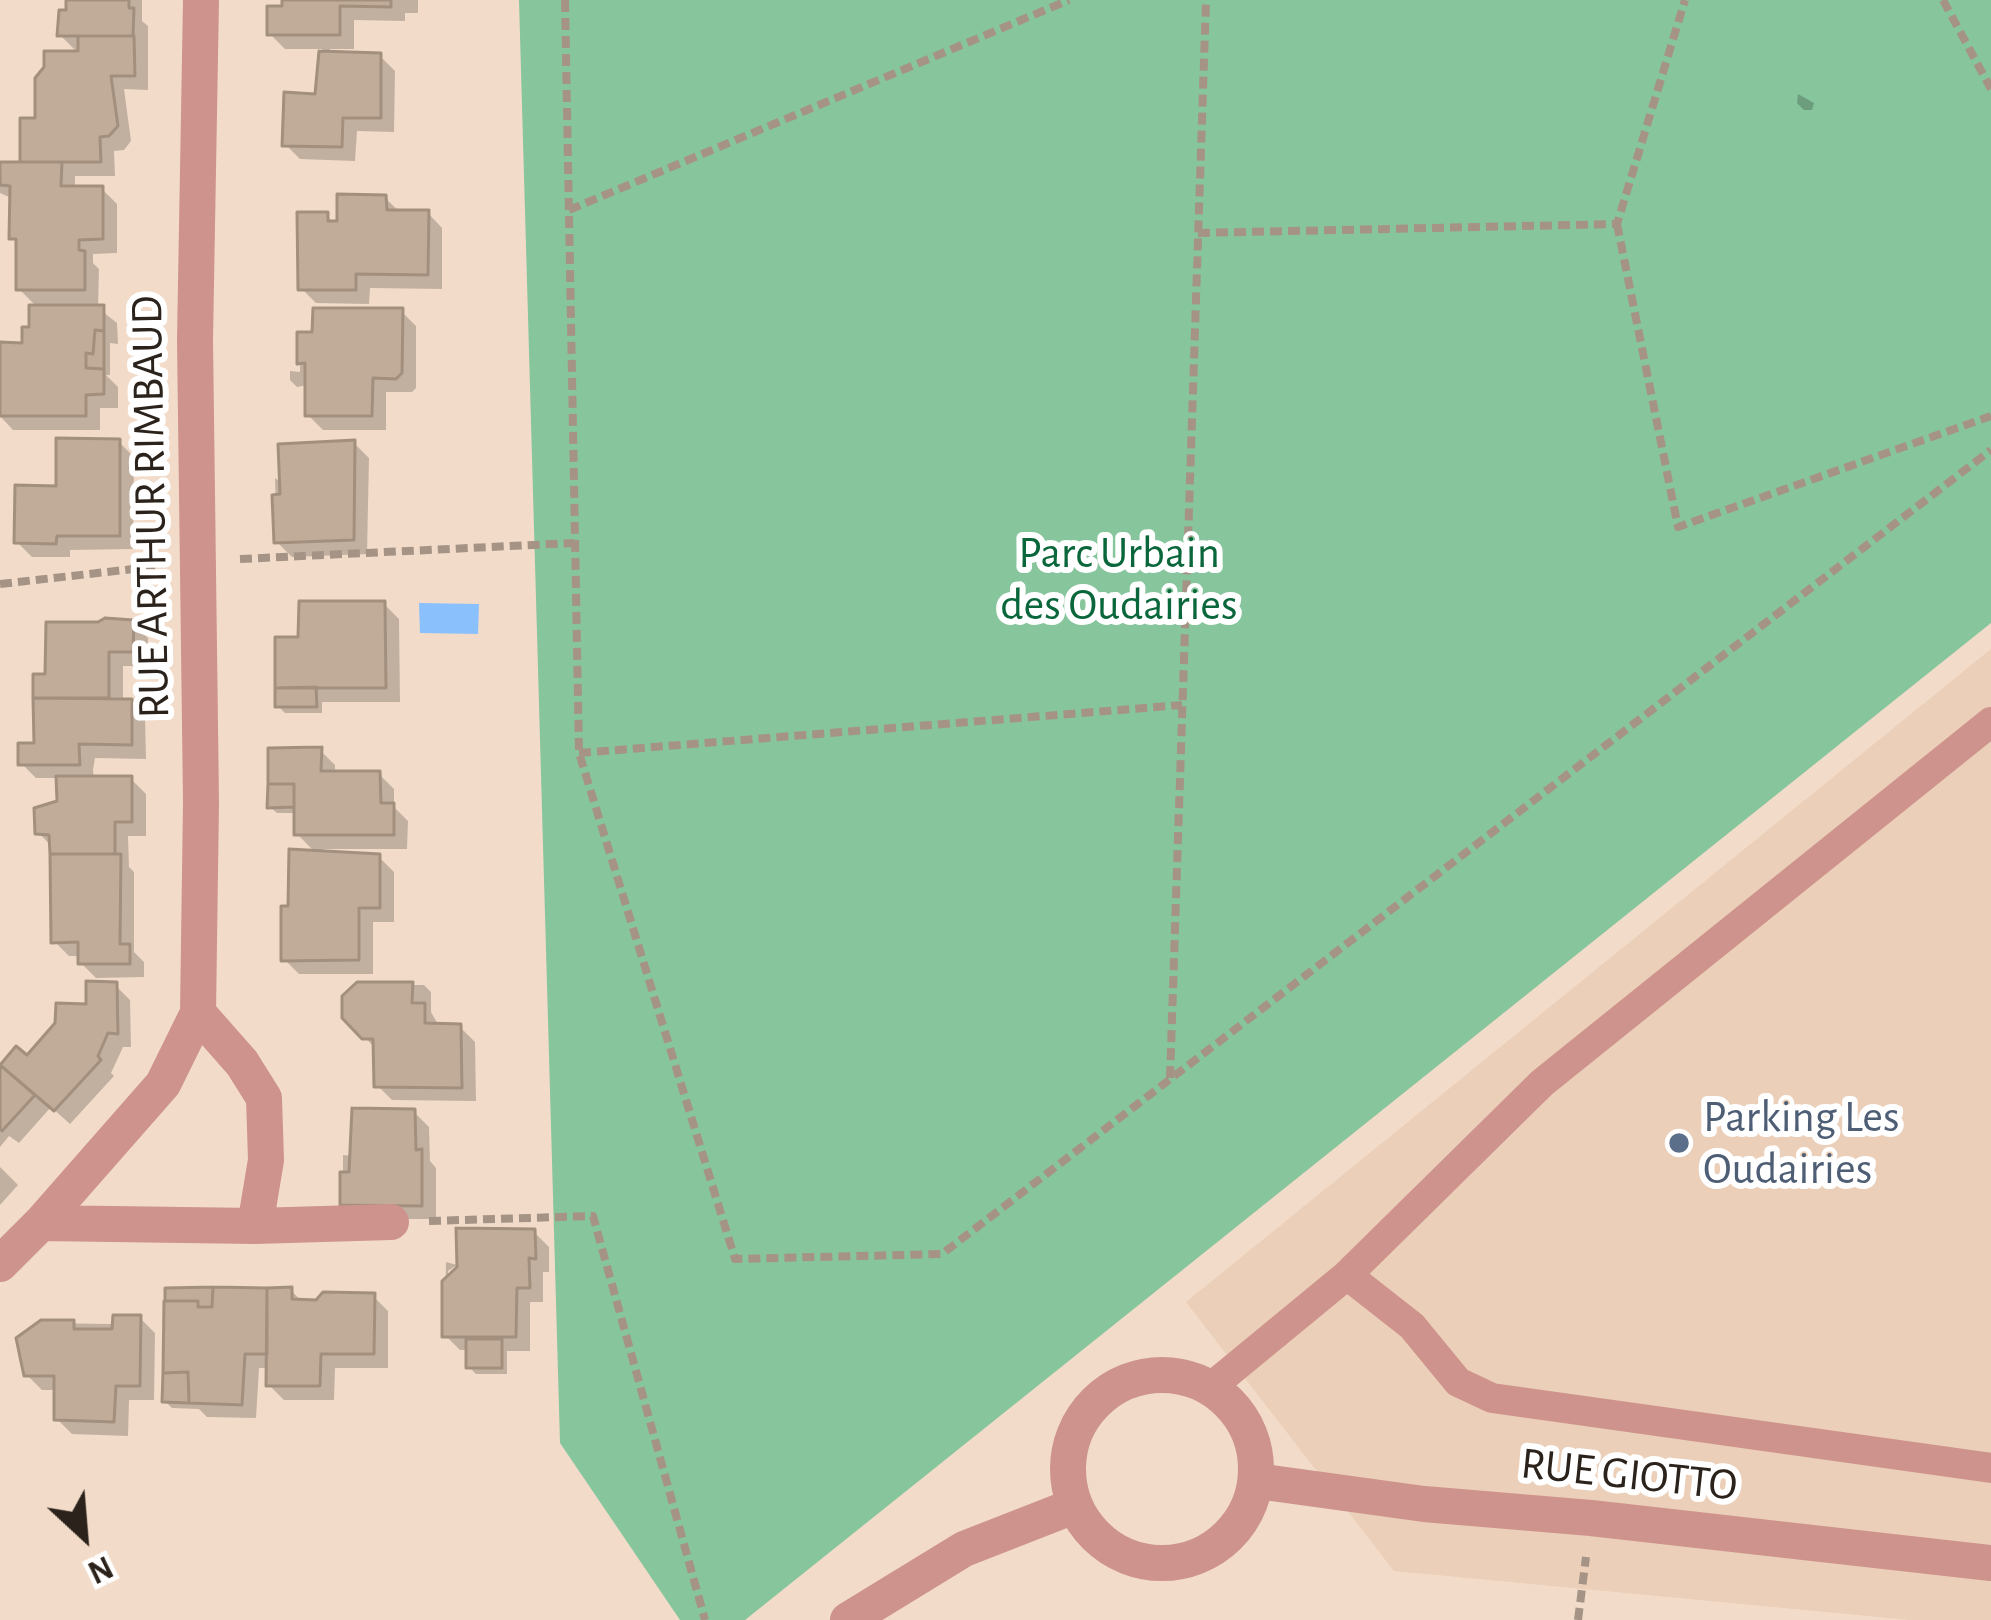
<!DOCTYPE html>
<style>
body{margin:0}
#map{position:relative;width:1991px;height:1620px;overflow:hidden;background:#f2dcc9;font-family:"Alegreya Sans",sans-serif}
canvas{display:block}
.north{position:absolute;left:24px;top:1476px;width:120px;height:120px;-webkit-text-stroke:9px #fff;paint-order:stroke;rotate:154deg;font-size:33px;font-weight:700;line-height:48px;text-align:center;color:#2a221b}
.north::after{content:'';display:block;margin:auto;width:42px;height:54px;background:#2a221b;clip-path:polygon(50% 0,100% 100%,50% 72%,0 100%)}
</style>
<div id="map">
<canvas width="1991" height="1620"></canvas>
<div class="north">N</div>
</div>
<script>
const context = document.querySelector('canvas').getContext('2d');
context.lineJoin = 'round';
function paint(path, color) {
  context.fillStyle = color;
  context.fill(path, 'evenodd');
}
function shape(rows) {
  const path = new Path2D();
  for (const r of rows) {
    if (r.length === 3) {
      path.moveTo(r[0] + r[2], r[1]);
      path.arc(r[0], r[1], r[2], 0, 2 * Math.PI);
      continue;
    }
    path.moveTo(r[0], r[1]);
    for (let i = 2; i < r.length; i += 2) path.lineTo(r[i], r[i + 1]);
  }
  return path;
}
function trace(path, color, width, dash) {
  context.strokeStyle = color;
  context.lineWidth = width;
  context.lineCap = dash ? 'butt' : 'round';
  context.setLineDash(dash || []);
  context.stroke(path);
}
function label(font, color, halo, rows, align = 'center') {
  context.font = font + ' "Alegreya Sans",sans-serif';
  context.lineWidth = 12;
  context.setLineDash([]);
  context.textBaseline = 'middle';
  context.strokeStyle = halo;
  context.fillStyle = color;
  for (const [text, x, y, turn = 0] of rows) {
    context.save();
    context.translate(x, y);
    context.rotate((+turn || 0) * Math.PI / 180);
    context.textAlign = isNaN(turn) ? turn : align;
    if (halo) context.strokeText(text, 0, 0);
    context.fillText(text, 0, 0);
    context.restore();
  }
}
const built = shape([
 [1991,649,1991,1620,1910,1620,1394,1571,1186,1302]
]);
const green = shape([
 [519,0,1991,0,1991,623,745,1620,680,1620,560,1443]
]);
const water = shape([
 [419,603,479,604,478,634,420,633]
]);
const shadow = shape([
 [69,0,142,0,142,21,148,26,148,90,124,89,131,141,124,150,114,151,115,176,75,176,75,189,102,189,117,204,117,253,93,254,93,263,99,269,98,308,117,323,118,344,110,343,110,375,106,375,118,387,118,408,100,408,100,430,13,430,0,416,0,345,25,346,38,308,19,289,19,245,12,238,13,199,0,193,0,165,23,165,38,121,79,54,60,35,69,13],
 [285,0,418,0,418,13,405,13,405,21,354,20,354,49,330,49,330,55,380,56,395,71,394,132,357,131,355,161,300,159,285,144,320,89,322,49,285,49,270,34,285,9],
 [1798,94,1814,103,1812,110,1804,110,1797,103],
 [385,198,401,213,428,213,442,228,442,289,370,288,369,304,316,303,301,288,326,215,339,228],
 [401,311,416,326,416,388,412,392,386,392,386,430,323,430,308,415,308,385,297,387,290,380,290,371,300,372,300,335,315,335],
 [119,442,134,457,133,549,70,550,70,557,32,557,17,542,59,489],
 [354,443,369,458,367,554,292,557,277,542,275,478,282,483],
 [384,604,399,619,400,702,322,702,322,713,285,713,278,706],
 [133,623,148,638,147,666,123,666,123,702,130,702,145,717,146,759,95,758,93,770,94,779,131,779,146,794,146,836,128,836,129,867,134,872,134,952,144,962,144,977,96,978,81,963,81,956,69,956,54,941,52,847,38,832,60,803,59,778,36,778,21,763,37,746,36,677,48,677],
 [320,750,335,765,335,774,379,774,394,789,394,807,408,821,407,849,323,849,323,854,379,857,394,872,394,922,373,922,373,974,299,974,284,959,291,909,317,854,297,834,297,813,277,813,270,807],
 [115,985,130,1000,131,1047,123,1047,111,1073,114,1076,70,1124,51,1107,19,1143,9,1136,0,1147,0,1069,16,1050,27,1059],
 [359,985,424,985,431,992,431,1012,439,1026,460,1027,475,1042,476,1101,392,1100,377,1085,376,1049,345,1016],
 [414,1112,429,1127,430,1161,436,1168,436,1219,358,1219,343,1204,343,1155,353,1156],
 [0,1167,18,1185,0,1205],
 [534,1232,549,1247,549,1272,543,1272,543,1302,530,1302,530,1351,507,1351,507,1374,476,1374,469,1367,469,1350,460,1350,445,1335,446,1262,457,1265,448,1271,448,1280],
 [291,1290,302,1302,373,1296,388,1311,388,1368,335,1368,334,1400,284,1400,269,1385,270,1368,259,1368,256,1418,207,1417,199,1409,172,1408,165,1401],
 [140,1318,155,1333,154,1400,129,1400,128,1436,72,1434,57,1419,57,1390,42,1390,27,1375,42,1323,111,1324,115,1328]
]);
const building = shape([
 [66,0,129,0,129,8,134,8,133,36,57,36,59,10,66,10,66,0],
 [282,0,391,0,391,7,340,6,340,35,267,35,267,6,282,6,282,0],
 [78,36,134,36,135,76,111,76,118,126,109,136,100,137,101,162,20,162,20,118,35,118,35,78,44,67,44,51,78,51,78,36],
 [319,51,381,53,381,118,343,118,342,147,282,146,284,92,315,94,319,51],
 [0,162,62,162,61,186,103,186,103,239,79,240,79,250,85,251,85,290,16,290,16,239,9,239,10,186,0,185,0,162],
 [337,194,386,195,387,210,429,210,428,275,356,274,356,290,298,290,297,212,328,212,328,221,337,221,337,194],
 [29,305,104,305,104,331,95,330,93,354,86,353,86,368,104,369,104,394,86,395,86,416,0,416,0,342,22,343,22,327,29,327,29,305],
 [313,308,403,308,402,373,396,379,373,378,372,416,305,416,305,363,297,364,297,332,312,332,313,308],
 [95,330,104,331,104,369,86,368,86,353,93,354,95,330],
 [56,438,120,439,120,536,57,536,56,544,14,543,15,485,56,486,56,438],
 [355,440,354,540,274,543,272,495,280,494,278,444,355,440],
 [299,601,385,601,386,688,275,688,275,637,298,637,299,601],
 [105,618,134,620,133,652,109,652,109,698,33,698,33,674,45,674,46,622,98,622,105,618],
 [316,687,317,707,275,707,275,688,316,687],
 [33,698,132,699,132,745,79,744,80,765,18,765,18,743,34,743,33,698],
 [322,747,321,771,380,771,381,803,394,803,394,835,294,835,294,784,268,784,268,748,322,747],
 [56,776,132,776,132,822,115,822,115,854,50,854,49,835,35,834,34,808,57,801,56,776],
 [268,784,294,784,294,807,267,808,268,784],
 [289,849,380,854,380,908,359,908,359,960,281,961,281,906,288,906,289,849],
 [50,854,121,854,120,944,130,944,130,964,78,964,78,942,51,943,50,854],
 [86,981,117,982,118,1034,108,1033,98,1056,101,1060,54,1111,0,1065,16,1046,27,1055,55,1023,56,1003,86,1004,86,981],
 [357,982,413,982,412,1003,425,1003,425,1023,461,1024,462,1088,374,1087,373,1039,362,1039,342,1018,342,996,357,982],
 [0,1065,35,1095,2,1131,0,1129,0,1065],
 [352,1108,415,1109,416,1150,422,1149,422,1206,340,1205,340,1172,349,1172,352,1108],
 [456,1228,535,1229,536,1259,529,1258,530,1288,517,1288,516,1337,442,1337,442,1281,457,1267,456,1228],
 [213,1287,267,1288,267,1354,245,1354,242,1405,189,1403,188,1372,163,1373,164,1301,198,1301,198,1307,212,1307,213,1287],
 [213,1287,212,1307,198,1307,198,1301,165,1301,165,1288,213,1287],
 [292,1287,292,1299,316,1300,323,1292,375,1293,374,1354,321,1354,320,1386,266,1386,267,1288,292,1287],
 [113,1315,141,1315,140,1386,116,1386,114,1422,54,1420,54,1376,24,1376,16,1338,41,1320,74,1320,74,1329,112,1329,113,1315],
 [466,1339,502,1339,502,1368,466,1368,466,1339],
 [188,1372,189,1403,162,1402,163,1373,188,1372]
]);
const path = shape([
 [565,0,579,753,735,1259,942,1254,1991,450],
 [1943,0,1991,89],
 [569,210,1069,0],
 [1617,224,1678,527,1991,416],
 [1198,233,1617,224,1685,0],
 [240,559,574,543],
 [0,584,160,566],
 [579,753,1182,705],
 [1170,1078,1206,0],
 [429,1221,593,1216,705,1620],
 [1578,1620,1586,1557]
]);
const lane = shape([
 [1991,722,1542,1083,1347,1275,1412,1326,1458,1382,1492,1398,1991,1468],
 [1211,1387,1347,1275]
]);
const street = shape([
 [41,1223,255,1226,266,1160,264,1098,242,1063,198,1013],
 [255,1226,391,1222],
 [0,1264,41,1223,163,1084,198,1013,201,802,195,340,201,0],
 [1162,1469,94],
 [1257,1481,1424,1504,1591,1518,1991,1563],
 [848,1620,964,1549,1074,1506]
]);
const markers = [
 [1679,1143,12,"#5c6f8a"]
];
const streetNames = [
 ["RUE ARTHUR RIMBAUD",151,507,-91],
 ["RUE GIOTTO",1629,1475,6]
];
const parkNames = [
 ["Parc Urbain",1119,553],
 ["des Oudairies",1119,605]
];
const serviceNames = [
 ["Parking Les",1703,1117],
 ["Oudairies",1703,1169]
];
paint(built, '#ebcfb8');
paint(green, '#87c59d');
paint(water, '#8ac0fc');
paint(shadow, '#0003');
paint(building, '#c0ac99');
trace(building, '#a38f7d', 3);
trace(path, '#a59486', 8, [12, 6]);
trace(lane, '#ce938c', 30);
trace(street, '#ce938c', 36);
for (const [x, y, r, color] of markers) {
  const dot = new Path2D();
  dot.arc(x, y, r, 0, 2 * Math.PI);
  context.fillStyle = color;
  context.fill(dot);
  trace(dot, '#fff', 4.5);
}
label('45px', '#2a221b', '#fff', streetNames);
label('45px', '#0a663b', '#fff', parkNames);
label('45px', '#4e5e75', '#fff', serviceNames, 'left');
</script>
